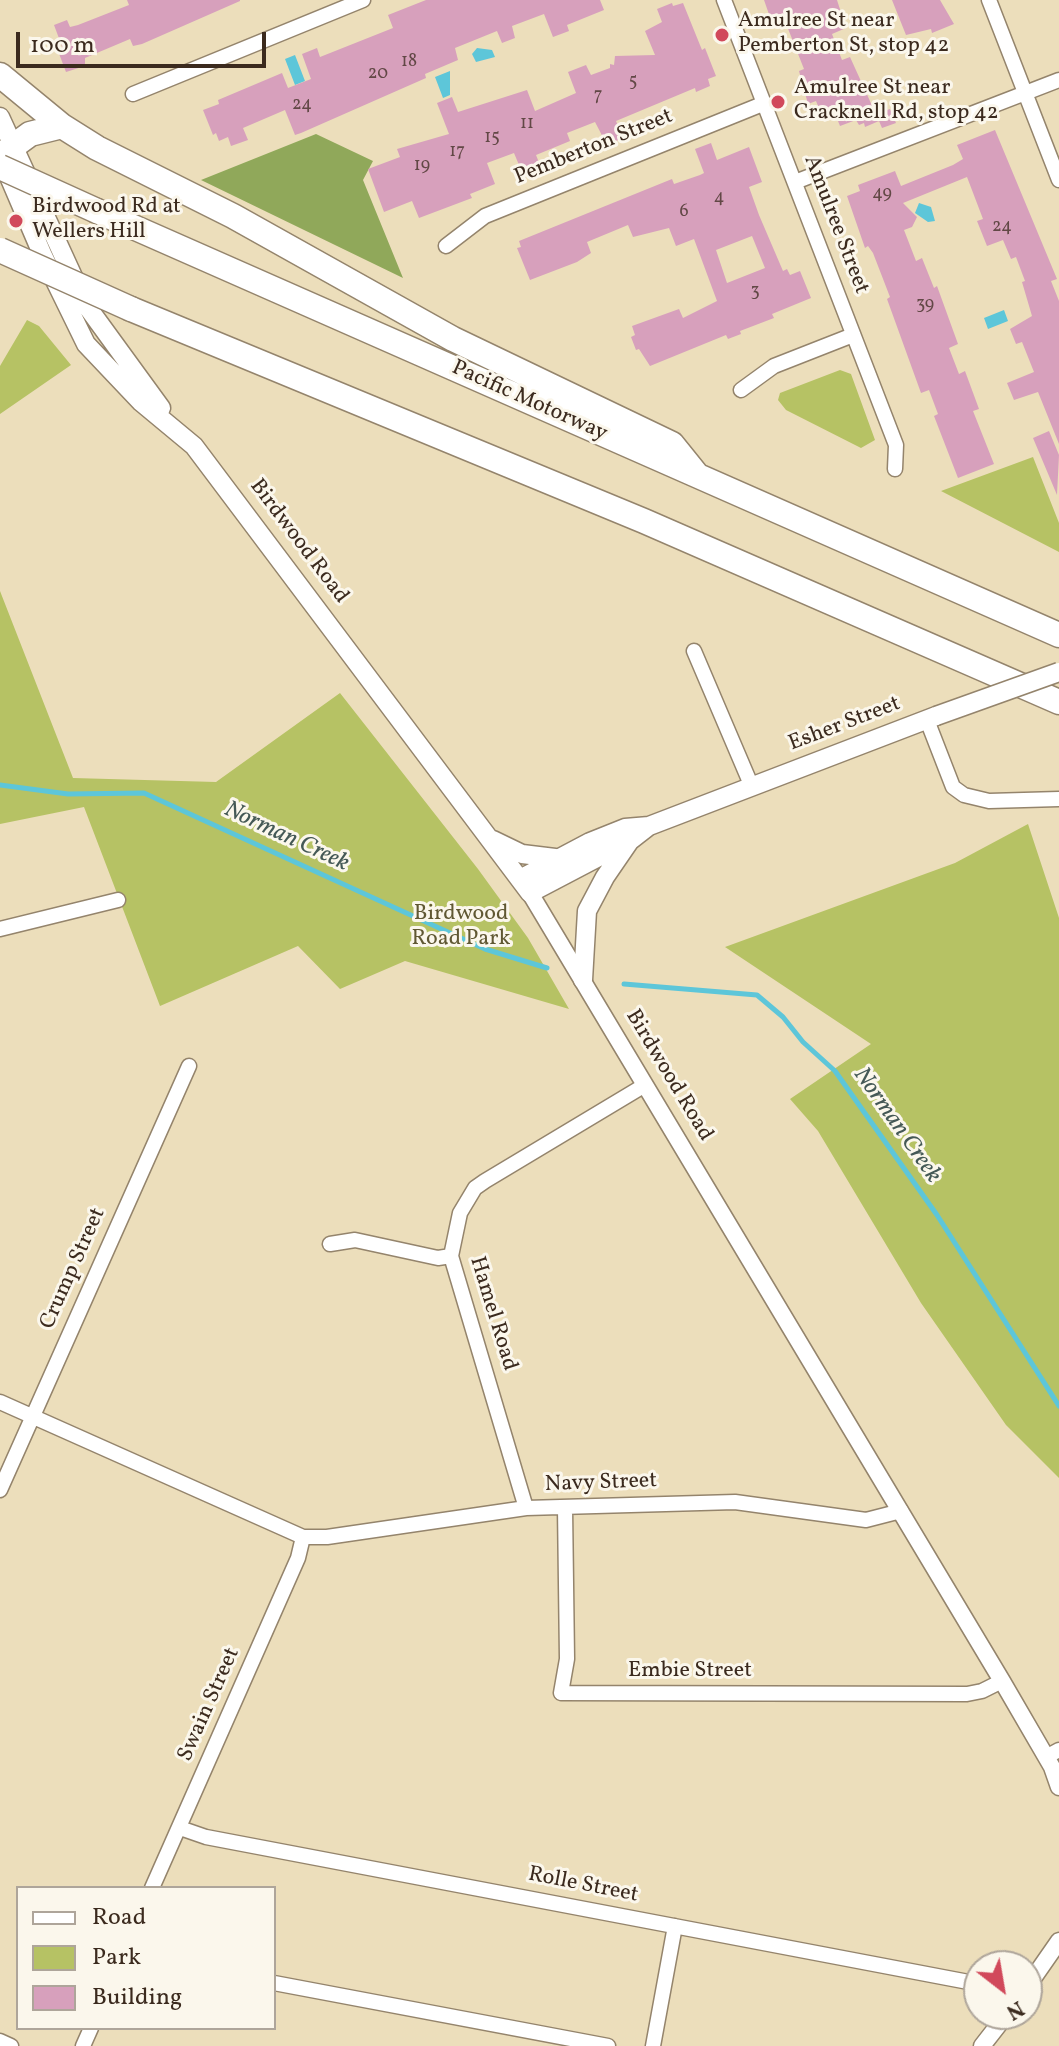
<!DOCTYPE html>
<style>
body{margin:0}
#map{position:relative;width:1059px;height:2046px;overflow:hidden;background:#ecdebb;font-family:Vollkorn,serif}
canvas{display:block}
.legend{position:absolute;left:16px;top:1886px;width:260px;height:144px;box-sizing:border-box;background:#fbf7ec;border:2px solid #aea59a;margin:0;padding:10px 14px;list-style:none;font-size:24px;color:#3b2a1e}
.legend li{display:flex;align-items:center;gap:16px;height:40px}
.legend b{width:40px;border:2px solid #aea59a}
.north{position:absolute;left:963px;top:1950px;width:80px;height:80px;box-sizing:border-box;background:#fbf7ec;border:2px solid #aea59a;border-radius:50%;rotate:149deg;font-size:22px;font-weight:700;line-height:32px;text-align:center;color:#3b2a1e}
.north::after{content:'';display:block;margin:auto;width:28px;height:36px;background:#d1495b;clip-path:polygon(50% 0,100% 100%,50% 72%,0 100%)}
.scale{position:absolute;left:16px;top:32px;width:250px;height:36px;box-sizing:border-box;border:4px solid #3b2a1e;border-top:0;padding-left:10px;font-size:24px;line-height:28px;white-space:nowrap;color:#3b2a1e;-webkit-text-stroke:6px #fbf7ec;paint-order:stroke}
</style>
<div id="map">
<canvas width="1059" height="2046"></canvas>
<ul class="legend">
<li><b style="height:10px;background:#fff"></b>Road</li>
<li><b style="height:22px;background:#b6c264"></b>Park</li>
<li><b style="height:22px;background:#d7a0bc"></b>Building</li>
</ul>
<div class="north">N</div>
<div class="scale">100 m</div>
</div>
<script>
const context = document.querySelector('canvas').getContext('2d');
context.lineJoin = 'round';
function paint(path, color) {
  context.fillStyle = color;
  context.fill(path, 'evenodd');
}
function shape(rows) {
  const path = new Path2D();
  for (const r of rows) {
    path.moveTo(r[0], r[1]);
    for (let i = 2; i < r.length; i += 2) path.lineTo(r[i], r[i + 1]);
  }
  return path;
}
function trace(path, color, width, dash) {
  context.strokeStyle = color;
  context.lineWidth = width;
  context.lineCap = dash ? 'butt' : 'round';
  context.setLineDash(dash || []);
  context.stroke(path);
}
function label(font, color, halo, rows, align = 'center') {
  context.font = font + ' Vollkorn,serif';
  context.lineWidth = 6;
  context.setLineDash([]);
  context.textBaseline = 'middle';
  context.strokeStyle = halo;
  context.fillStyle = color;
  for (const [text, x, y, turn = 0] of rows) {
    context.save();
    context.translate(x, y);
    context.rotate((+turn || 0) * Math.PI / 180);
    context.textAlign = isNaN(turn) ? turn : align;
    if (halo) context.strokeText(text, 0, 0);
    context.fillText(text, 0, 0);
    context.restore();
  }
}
const green = shape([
 [27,320,39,326,71,365,0,414,0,366],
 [840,370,851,374,875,440,861,448,786,410,778,400,780,393],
 [1033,457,1059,523,1059,552,941,491],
 [0,591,73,778,216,782,340,693,478,869,528,938,569,1009,405,961,340,989,298,946,160,1006,84,807,0,824],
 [1028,824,1059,918,1059,1478,1006,1425,921,1303,818,1131,790,1099,871,1044,725,947,955,863]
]);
const forest = shape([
 [316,134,373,161,363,180,403,278,201,180]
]);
const water = shape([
 [477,48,492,50,495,57,476,62,472,54],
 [295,55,305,81,295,85,285,59],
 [450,71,450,95,443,98,435,77],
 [919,203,931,207,935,221,928,222,915,213],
 [1004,310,1008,321,988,329,984,318]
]);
const stream = shape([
 [0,785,68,794,144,793,485,949,547,968],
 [624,984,757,995,783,1017,803,1042,835,1071,937,1215,1059,1406]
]);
const building = shape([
 [127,0,240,0,240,1,142,44,133,46,130,39,85,58,85,66,66,72,58,51,63,49,54,25,67,20,70,27,78,25,129,5],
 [426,0,600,0,604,10,567,25,569,31,553,37,544,14,512,26,515,38,502,43,497,31,455,48,458,60,425,74,426,78,301,133,295,135,285,110,243,128,248,140,231,146,228,137,219,141,216,133,213,135,203,110,219,104,218,100,282,73,288,88,311,79,302,54,317,48,320,57,393,28,388,15],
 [764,0,837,0,846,28,832,34,842,60,850,57,879,121,865,127,864,123,859,125,856,120,840,126,836,116,824,121,816,101,808,104,799,71,804,69,783,16,771,20],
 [892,0,940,0,954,24,932,33,931,29,906,35],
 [672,3,673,6,683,3,702,50,705,48,716,76,708,79,710,86,696,92,695,88,616,121,623,138,607,145,595,122,567,133,570,141,536,155,542,170,524,177,514,153,487,163,495,184,470,194,472,198,419,218,412,201,384,212,368,169,400,157,397,149,449,134,437,103,452,97,458,112,527,90,535,111,576,93,568,72,586,65,591,75,610,68,610,64,614,65,615,56,655,55,645,31,662,22,657,9],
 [890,109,896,123,882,128,876,114],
 [995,130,1057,279,1051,281,1059,301,1059,444,1038,392,1014,400,1007,383,1034,372,1022,342,1016,344,1010,329,1032,316,1022,282,1025,281,1016,257,1011,259,1003,240,987,246,977,221,983,219,967,177,903,203,917,217,912,227,904,230,916,261,922,258,934,288,937,286,958,344,949,348,959,374,965,371,979,409,973,411,994,464,958,478,934,416,938,414,929,390,921,393,887,299,890,297,873,253,868,246,865,248,847,196,860,191,858,185,895,171,901,186,953,165,963,159,957,145],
 [711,143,717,160,749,147,762,182,749,187,759,215,783,271,787,269,790,275,800,271,811,298,772,314,774,318,740,331,741,334,728,339,726,335,650,366,639,349,636,350,631,337,635,335,632,326,679,309,683,318,717,301,694,239,676,246,669,228,633,237,628,225,587,242,591,253,577,262,530,280,517,248,521,247,519,241,672,179,674,184,700,175,704,173,695,149],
 [752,236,765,268,727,283,716,250],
 [1049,431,1059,455,1057,495,1033,438]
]);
const minor = shape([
 [724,0,896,445,895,469],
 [989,0,1059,180],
 [133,94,363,0],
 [795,182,1059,80],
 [446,246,485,216,765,103],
 [741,390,774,366,853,335],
 [694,651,752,787],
 [927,720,953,787,964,795,989,801,1059,799],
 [0,929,118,900],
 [330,1244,355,1240,438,1258,451,1256],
 [0,1402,303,1537,327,1537,526,1508,735,1502,866,1520,901,1511],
 [0,1490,189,1066],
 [526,1508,451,1256,460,1213,475,1188,485,1181,645,1085],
 [565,1508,567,1659,561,1693,967,1694,982,1691,1002,1681],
 [1046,1757,1059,1750],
 [180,1828,206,1837,979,1984],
 [152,1888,298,1558,303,1537],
 [274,1983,608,2046],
 [0,2041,11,2046],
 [83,2046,91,2028],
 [653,2046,675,1926]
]);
const tertiary = shape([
 [530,893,1002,1681,1052,1767,1059,1787],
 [1027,1987,1059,1941],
 [982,2046,1007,2014]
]);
const secondary = shape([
 [0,117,86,305,161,408],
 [4,165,43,256,86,344,141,402,194,446,530,893,631,840,649,826,936,716],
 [493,840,522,854,555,858],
 [520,879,590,842,625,828,649,826],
 [583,980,587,911,605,877,629,842]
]);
const motorway = shape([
 [0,75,62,126,97,148,233,216,453,339,672,444,697,475],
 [0,156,30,134,62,126],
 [97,211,1059,635],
 [131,309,644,521,1059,702]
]);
const secondaryBridge = shape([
 [936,716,1059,672]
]);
const motorwayBridge = shape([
 [0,167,97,211],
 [0,250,131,309]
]);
const markers = [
 [722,35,8,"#d1495b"],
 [778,102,8,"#d1495b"],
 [16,221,8,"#d1495b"]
];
const numberNames = [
 ["18",409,63],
 ["20",378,75],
 ["5",633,83],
 ["7",598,97],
 ["24",302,106],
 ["11",527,125],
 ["15",492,139],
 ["17",457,153],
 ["19",422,167],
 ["49",882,195],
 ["4",719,199],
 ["6",684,213],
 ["24",1002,228],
 ["3",755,293],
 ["39",925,306]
];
const poiNames = [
 ["Amulree St near",738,22],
 ["Pemberton St, stop 42",738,47],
 ["Amulree St near",794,89],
 ["Cracknell Rd, stop 42",794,114],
 ["Birdwood Rd at",32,208],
 ["Wellers Hill",32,233]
];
const streetNames = [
 ["Pemberton Street",594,148,-22],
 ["Amulree Street",835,225,69],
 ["Pacific Motorway",529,402,24],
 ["Birdwood Road",298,542,53],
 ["Esher Street",845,725,-21],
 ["Birdwood Road",668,1076,59],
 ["Crump Street",74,1269,-66],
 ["Hamel Road",492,1314,73],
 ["Navy Street",601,1484,-2],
 ["Embie Street",690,1672],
 ["Swain Street",210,1705,-66],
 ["Rolle Street",583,1886,11]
];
const parkNames = [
 ["Birdwood",461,915],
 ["Road Park",461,940]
];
const waterNames = [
 ["Norman Creek",286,838,25],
 ["Norman Creek",896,1126,55]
];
paint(green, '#b6c264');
paint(forest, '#90a85a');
paint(water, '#5dc6d9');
trace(stream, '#5dc6d9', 5);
paint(building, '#d7a0bc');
trace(minor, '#94846c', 17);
trace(tertiary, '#94846c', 19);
trace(secondary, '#94846c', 21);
trace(motorway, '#94846c', 27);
trace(minor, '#fff', 14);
trace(tertiary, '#fff', 16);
trace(secondary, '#fff', 18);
trace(motorway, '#fff', 24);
trace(secondaryBridge, '#94846c', 21, []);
trace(motorwayBridge, '#94846c', 27, []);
trace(secondaryBridge, '#fff', 18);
trace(motorwayBridge, '#fff', 24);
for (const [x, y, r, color] of markers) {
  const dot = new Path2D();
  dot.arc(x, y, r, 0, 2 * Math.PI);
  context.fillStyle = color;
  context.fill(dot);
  trace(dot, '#fbf7ec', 3);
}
label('18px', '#624846', null, numberNames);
label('22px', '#3b2a1e', '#fbf7ec', poiNames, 'left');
label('22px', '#3b2a1e', '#fbf7ec', streetNames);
label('22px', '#605833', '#fbf7ec', parkNames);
label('italic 24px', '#455956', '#fbf7ec', waterNames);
</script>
